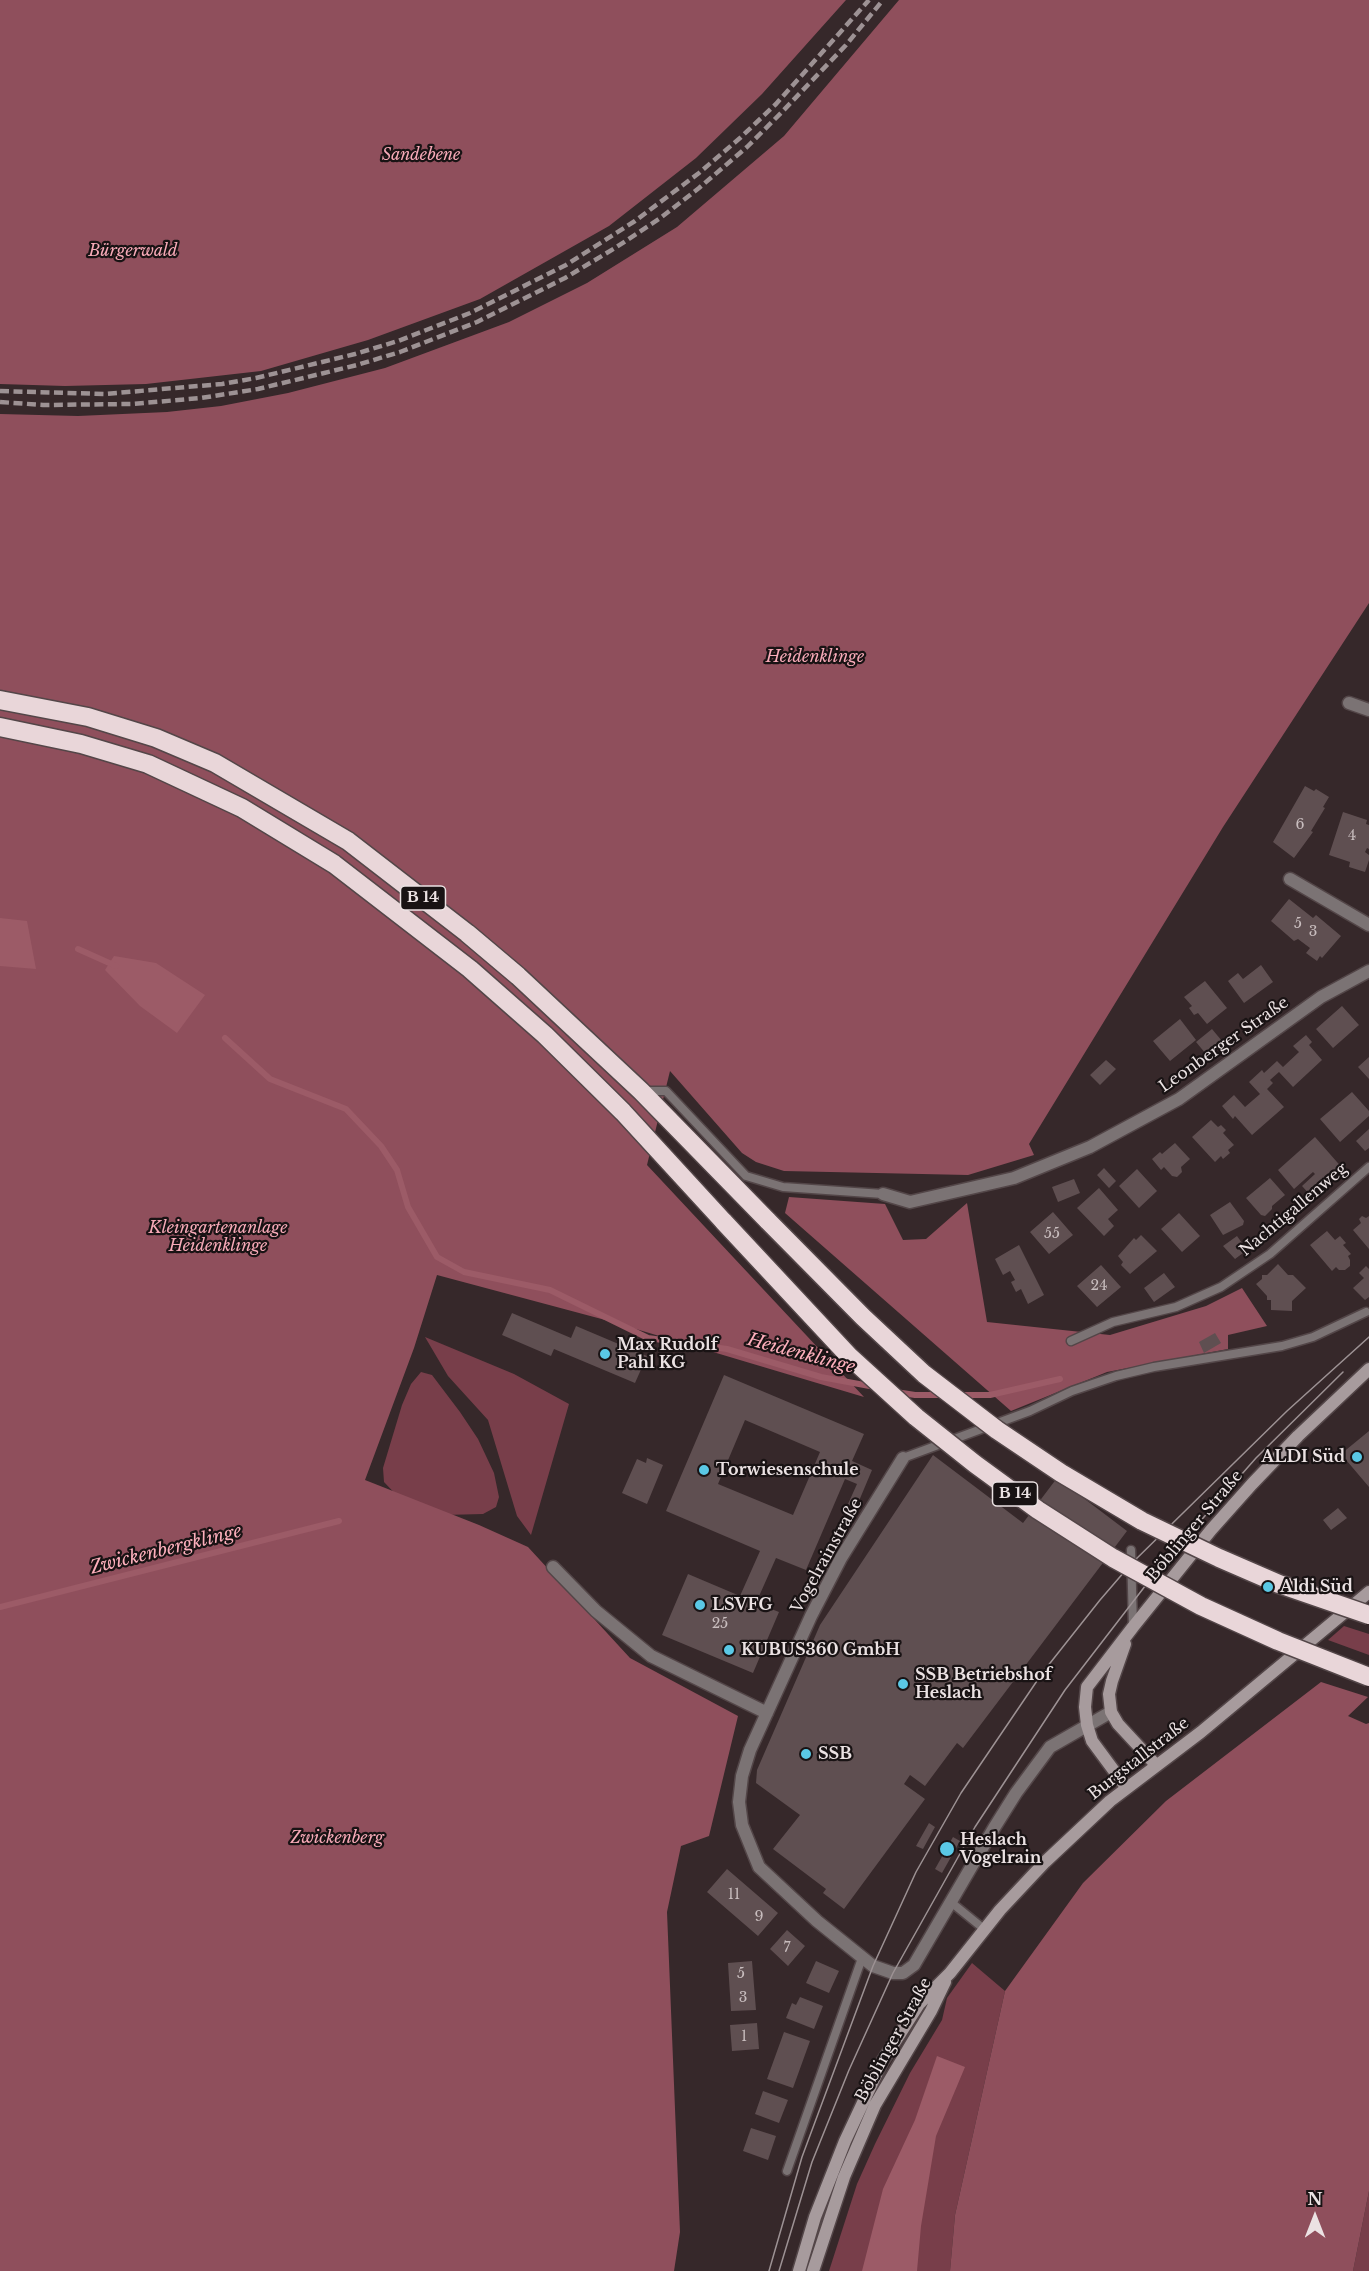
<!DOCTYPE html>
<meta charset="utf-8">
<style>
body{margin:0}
#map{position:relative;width:1369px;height:2271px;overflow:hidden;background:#36282a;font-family:"Libre Baskerville",serif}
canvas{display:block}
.north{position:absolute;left:1285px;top:2187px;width:60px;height:60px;-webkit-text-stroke:4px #191314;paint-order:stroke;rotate:0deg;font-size:16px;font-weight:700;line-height:24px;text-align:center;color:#ebe2e3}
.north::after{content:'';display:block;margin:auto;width:21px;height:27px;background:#ebe2e3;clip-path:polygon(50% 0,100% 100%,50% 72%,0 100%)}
</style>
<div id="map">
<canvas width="1369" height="2271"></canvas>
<div class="north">N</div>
</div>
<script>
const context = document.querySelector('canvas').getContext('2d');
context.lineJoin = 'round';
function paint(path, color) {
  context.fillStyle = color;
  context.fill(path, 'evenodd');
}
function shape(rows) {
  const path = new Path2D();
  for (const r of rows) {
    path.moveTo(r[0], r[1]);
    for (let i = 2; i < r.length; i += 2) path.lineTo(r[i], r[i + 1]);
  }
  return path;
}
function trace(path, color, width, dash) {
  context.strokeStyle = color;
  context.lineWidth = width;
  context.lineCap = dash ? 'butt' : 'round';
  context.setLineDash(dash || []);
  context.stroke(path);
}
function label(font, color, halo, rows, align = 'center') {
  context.font = font + ' "Libre Baskerville",serif';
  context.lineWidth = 4.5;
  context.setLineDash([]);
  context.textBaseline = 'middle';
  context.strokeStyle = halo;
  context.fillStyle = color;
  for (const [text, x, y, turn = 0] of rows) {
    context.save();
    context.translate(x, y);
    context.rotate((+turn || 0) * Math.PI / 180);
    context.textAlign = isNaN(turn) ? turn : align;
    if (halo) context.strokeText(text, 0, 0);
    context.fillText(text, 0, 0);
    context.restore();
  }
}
const green = shape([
 [425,1337,514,1374,569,1404,531,1535,517,1516,488,1420,448,1376],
 [421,1372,432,1375,460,1412,478,1439,494,1473,499,1497,496,1507,483,1514,444,1515,404,1503,384,1482,383,1468,402,1405,411,1384],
 [1344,1626,1369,1634,1369,1655,1328,1640],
 [972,1963,1005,1991,955,2215,950,2271,829,2271,857,2184,875,2144,910,2073,942,2020,947,1998],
 [1369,2191,1369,2271,1353,2271]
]);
const forest = shape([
 [0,0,846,0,762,94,696,158,609,226,480,299,368,340,261,371,146,384,65,386,0,384],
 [899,0,1369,0,1369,603,1223,827,1029,1144,1034,1155,968,1175,784,1171,756,1162,742,1153,670,1071,647,1165,864,1397,609,1321,437,1275,414,1348,365,1480,479,1525,528,1547,630,1658,738,1716,709,1836,681,1846,667,1912,680,2232,674,2271,0,2271,0,414,78,416,167,412,221,406,288,393,385,368,509,322,587,283,677,227,784,136],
 [789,1197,885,1204,903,1240,926,1239,967,1203,987,1322,1110,1335,1206,1306,1242,1288,1267,1326,1228,1335,1228,1349,1107,1372,1011,1411,785,1213],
 [1321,1682,1368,1697,1348,1716,1366,1724,1369,1723,1369,2191,1353,2271,950,2271,955,2215,1005,1991,1083,1883,1166,1801]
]);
const water = shape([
 [0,918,27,921,36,969,0,966],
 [114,956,156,963,205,995,177,1033,140,1006,105,970],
 [937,2056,965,2067,936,2136,921,2226,917,2271,862,2271,883,2189,915,2120]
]);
const stream = shape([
 [78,949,116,966],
 [225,1038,270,1079,346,1109,381,1146,397,1170,408,1207,437,1257,464,1272,550,1290,648,1338,727,1349,821,1377,875,1387],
 [896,1392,915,1395,943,1395],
 [959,1395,990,1395,1060,1379],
 [0,1607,339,1521]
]);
const building = shape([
 [1305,786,1314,791,1316,789,1329,797,1323,807,1325,808,1311,831,1313,832,1294,858,1273,842],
 [1343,812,1367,820,1366,824,1369,825,1369,849,1367,848,1365,852,1369,855,1369,860,1365,872,1349,867,1350,862,1329,855],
 [1289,899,1313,918,1316,915,1341,936,1322,958,1320,956,1317,961,1306,953,1310,948,1298,939,1294,941,1271,921],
 [1261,965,1273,982,1244,1003,1228,981,1238,973,1243,979],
 [1205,981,1227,1008,1207,1024,1198,1013,1194,1015,1189,1008,1192,1006,1184,997],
 [1342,1006,1359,1025,1333,1048,1316,1029],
 [1180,1019,1196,1040,1170,1061,1153,1041],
 [1212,1029,1222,1041,1206,1054,1196,1042],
 [1306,1035,1312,1042,1309,1045,1322,1060,1293,1087,1279,1072,1270,1080,1273,1083,1267,1089,1284,1107,1252,1135,1235,1116,1233,1119,1222,1106,1234,1095,1245,1107,1260,1094,1249,1082,1262,1070,1264,1073,1277,1061,1283,1067,1299,1052,1293,1046],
 [1369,1057,1369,1079,1358,1067],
 [1106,1060,1116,1069,1100,1085,1090,1075],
 [1352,1092,1369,1111,1369,1116,1340,1142,1320,1119],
 [1211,1120,1218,1127,1221,1125,1226,1130,1223,1133,1234,1145,1228,1150,1230,1153,1223,1159,1221,1156,1215,1162,1192,1137],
 [1369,1129,1369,1148,1365,1151,1356,1141],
 [1315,1137,1344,1170,1313,1198,1302,1186,1315,1174,1313,1172,1294,1189,1278,1170],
 [1175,1143,1190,1159,1181,1167,1182,1172,1177,1177,1172,1176,1164,1167,1161,1170,1152,1159,1160,1152,1162,1154],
 [1104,1168,1116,1181,1109,1188,1097,1175],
 [1137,1169,1157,1191,1139,1208,1119,1186],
 [1270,1178,1285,1195,1272,1206,1272,1209,1265,1216,1261,1215,1246,1198],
 [1074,1179,1080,1193,1058,1202,1052,1187],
 [1099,1188,1118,1210,1108,1219,1114,1226,1104,1236,1077,1208],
 [1230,1202,1244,1221,1243,1225,1223,1235,1210,1215],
 [1053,1212,1073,1235,1049,1254,1030,1232],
 [1179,1213,1200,1236,1182,1252,1161,1229],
 [1362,1216,1366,1218,1369,1216,1369,1249,1353,1230,1361,1223,1359,1219],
 [1327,1231,1335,1240,1340,1236,1346,1243,1343,1245,1351,1254,1348,1256,1350,1260,1350,1266,1345,1270,1339,1270,1336,1267,1332,1271,1310,1245],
 [1141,1235,1157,1251,1130,1274,1121,1265,1123,1262,1118,1256,1134,1238,1136,1240],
 [1237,1236,1247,1250,1235,1259,1223,1246],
 [1019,1245,1044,1295,1028,1304,1021,1289,1016,1292,1011,1282,1015,1280,1010,1271,1003,1275,995,1259],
 [1278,1264,1288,1275,1293,1275,1306,1288,1292,1301,1292,1311,1271,1310,1271,1300,1267,1300,1267,1296,1256,1284,1262,1279,1262,1275,1267,1275],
 [1101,1265,1121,1287,1097,1307,1077,1286],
 [1366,1266,1369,1269,1369,1297,1365,1300,1353,1288,1364,1278,1359,1273],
 [1164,1273,1175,1287,1154,1302,1144,1288],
 [512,1313,571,1338,576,1326,647,1356,635,1383,554,1349,551,1356,502,1335],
 [1215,1333,1221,1343,1204,1353,1199,1342],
 [724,1375,864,1434,852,1461,872,1470,856,1508,848,1504,857,1484,845,1479,806,1570,776,1558,756,1603,779,1612,753,1673,662,1635,688,1574,740,1596,760,1551,666,1511],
 [745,1420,820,1452,793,1515,718,1484],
 [1369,1431,1369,1487,1341,1454],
 [933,1455,1023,1523,1057,1478,1127,1531,963,1748,957,1743,925,1786,910,1775,904,1784,925,1799,844,1909,823,1893,826,1889,773,1849,800,1815,756,1783,757,1770,820,1625],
 [647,1458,663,1465,647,1504,622,1493,637,1459,646,1463],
 [1338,1508,1347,1518,1331,1530,1323,1520],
 [929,1823,935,1827,923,1849,916,1846],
 [953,1837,960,1841,942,1873,935,1869],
 [727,1869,778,1913,758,1936,707,1892],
 [787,1930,805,1946,788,1966,770,1949],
 [752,1961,756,2010,731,2011,728,1963],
 [816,1961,839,1971,829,1993,806,1983],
 [800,1997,823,2006,814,2029,786,2018,792,2003,796,2005],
 [757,2023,759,2049,732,2051,730,2025],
 [784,2032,810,2041,793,2088,767,2079],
 [763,2091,788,2100,779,2123,755,2114],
 [751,2128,776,2136,768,2160,743,2151]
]);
const lane = shape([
 [643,1091,666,1091,746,1176,783,1187,883,1194],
 [1071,1341,1113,1322,1176,1307,1221,1287,1270,1254,1369,1167],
 [903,1458,1030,1411,1072,1391,1116,1376,1154,1367,1282,1346,1313,1337,1366,1312],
 [1131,1550,1133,1627],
 [952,1903,984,1929],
 [787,2171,862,1958]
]);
const street = shape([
 [1349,703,1369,710],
 [1290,879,1369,925],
 [883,1194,910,1202,1014,1178,1090,1147,1179,1099,1321,997,1369,971],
 [903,1458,841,1558,811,1616,750,1750,742,1776,739,1802,742,1825,759,1867,817,1921,873,1966,893,1973,903,1973,914,1965,994,1828,1016,1793,1050,1747,1111,1712],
 [553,1567,596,1611,651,1656,767,1713]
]);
const secondary = shape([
 [1125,1644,1112,1681,1109,1694,1111,1712,1118,1724,1156,1765],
 [1126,1787,1092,1741,1087,1725,1085,1707,1087,1687,1133,1627,1211,1530,1252,1484,1298,1436,1369,1369],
 [799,2271,815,2217,845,2141,882,2062,919,2004,950,1973,1000,1910,1045,1862,1110,1801,1201,1732,1369,1592],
 [813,2271,844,2177,875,2105,931,2011,945,1982]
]);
const highway = shape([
 [0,700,88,717,156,738,215,763,348,841,467,933,518,976,641,1091,768,1221],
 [0,727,81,744,148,764,242,808,334,864,470,969,545,1035,623,1112,724,1222]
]);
const tram = shape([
 [769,2271,802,2157,873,1966,916,1872,961,1793,1043,1672,1100,1600,1131,1564,1287,1411,1369,1337],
 [779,2271,812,2162,849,2070,893,1973,975,1827,1065,1690,1159,1568,1256,1458,1343,1372]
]);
const rail = shape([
 [0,391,104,394,222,384,256,378,355,354,398,341,470,313,566,265,635,221,699,173,740,138,776,104,869,0],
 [0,402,43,405,132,404,201,398,258,389,357,365,400,352,477,322,565,278,615,248,659,219,699,188,747,147,781,113,846,45,883,0]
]);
const highwayBridge = shape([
 [768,1221,863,1317,924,1374,997,1430,1061,1473,1142,1521,1219,1558,1279,1584,1369,1615],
 [724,1222,849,1356,916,1417,975,1464,1038,1510,1113,1558,1201,1606,1278,1641,1369,1677]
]);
const markers = [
 [605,1354,6,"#5ac8e5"],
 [1357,1457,6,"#5ac8e5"],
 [704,1470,6,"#5ac8e5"],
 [1268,1587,6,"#5ac8e5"],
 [700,1605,6,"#5ac8e5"],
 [729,1650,6,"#5ac8e5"],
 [903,1684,6,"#5ac8e5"],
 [806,1754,6,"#5ac8e5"],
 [947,1849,8,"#5ac8e5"]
];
const numberNames = [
 ["6",1300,825],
 ["4",1352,836],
 ["5",1298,924],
 ["3",1313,932],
 ["55",1052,1234],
 ["24",1099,1286],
 ["25",720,1624],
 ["11",734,1895],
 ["9",759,1917],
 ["7",787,1948],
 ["5",741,1974],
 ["3",743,1998],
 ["1",744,2037]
];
const shields = [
 [423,898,45],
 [1015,1494,45]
];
const shieldNames = [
 ["B 14",423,898],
 ["B 14",1015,1494]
];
const parkNames = [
 ["Sandebene",421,155],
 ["Bürgerwald",133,251],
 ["Heidenklinge",815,657],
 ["Kleingartenanlage",218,1228],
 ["Heidenklinge",218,1246],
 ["Zwickenberg",337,1838]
];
const streetNames = [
 ["Leonberger Straße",1224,1045,-35],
 ["Nachtigallenweg",1294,1210,-40],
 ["Böblinger Straße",1195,1526,-50],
 ["Vogelrainstraße",827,1556,-61],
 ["Burgstallstraße",1139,1759,-38],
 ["Böblinger Straße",894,2040,-61]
];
const poiNames = [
 ["Max Rudolf",617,1345],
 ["Pahl KG",617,1363],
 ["ALDI Süd",1345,1457,"right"],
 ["Torwiesenschule",716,1470],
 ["Aldi Süd",1280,1587],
 ["LSVFG",712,1605],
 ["KUBUS360 GmbH",741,1650],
 ["SSB Betriebshof",915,1675],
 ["Heslach",915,1693],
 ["SSB",818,1754],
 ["Heslach",960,1840],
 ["Vogelrain",960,1858]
];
const waterNames = [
 ["Heidenklinge",801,1354,15],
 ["Zwickenbergklinge",166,1550,-14]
];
paint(green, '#783e4a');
paint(forest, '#8f4f5c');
paint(water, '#9c5b67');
trace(stream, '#9c5b67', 6);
paint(building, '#5f4f51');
trace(lane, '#534648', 11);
trace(street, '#534648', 15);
trace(secondary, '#534648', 15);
trace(highway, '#534648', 21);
trace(lane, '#7b7374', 8);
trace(street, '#7b7374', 12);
trace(secondary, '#a79b9d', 12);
trace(highway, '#e9d6d9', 18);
trace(tram, '#9d9294', 1.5);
trace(rail, '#9d9294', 4.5, [9, 4.5]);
trace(highwayBridge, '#534648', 21, []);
trace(highwayBridge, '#e9d6d9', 18);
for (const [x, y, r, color] of markers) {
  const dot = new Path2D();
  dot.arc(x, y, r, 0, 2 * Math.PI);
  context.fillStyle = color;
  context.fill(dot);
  trace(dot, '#191314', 2);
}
label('14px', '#c8bdbe', null, numberNames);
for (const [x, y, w] of shields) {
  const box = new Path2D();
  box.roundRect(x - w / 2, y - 12, w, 24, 4.5);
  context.fillStyle = '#191314';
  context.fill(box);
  trace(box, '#ebe2e3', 1.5);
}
label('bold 15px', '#ebe2e3', null, shieldNames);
label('italic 16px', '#f8aab8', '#191314', parkNames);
label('16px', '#ebe2e3', '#191314', streetNames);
label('bold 16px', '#ebe2e3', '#191314', poiNames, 'left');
label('italic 18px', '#fdafbc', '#191314', waterNames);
</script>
